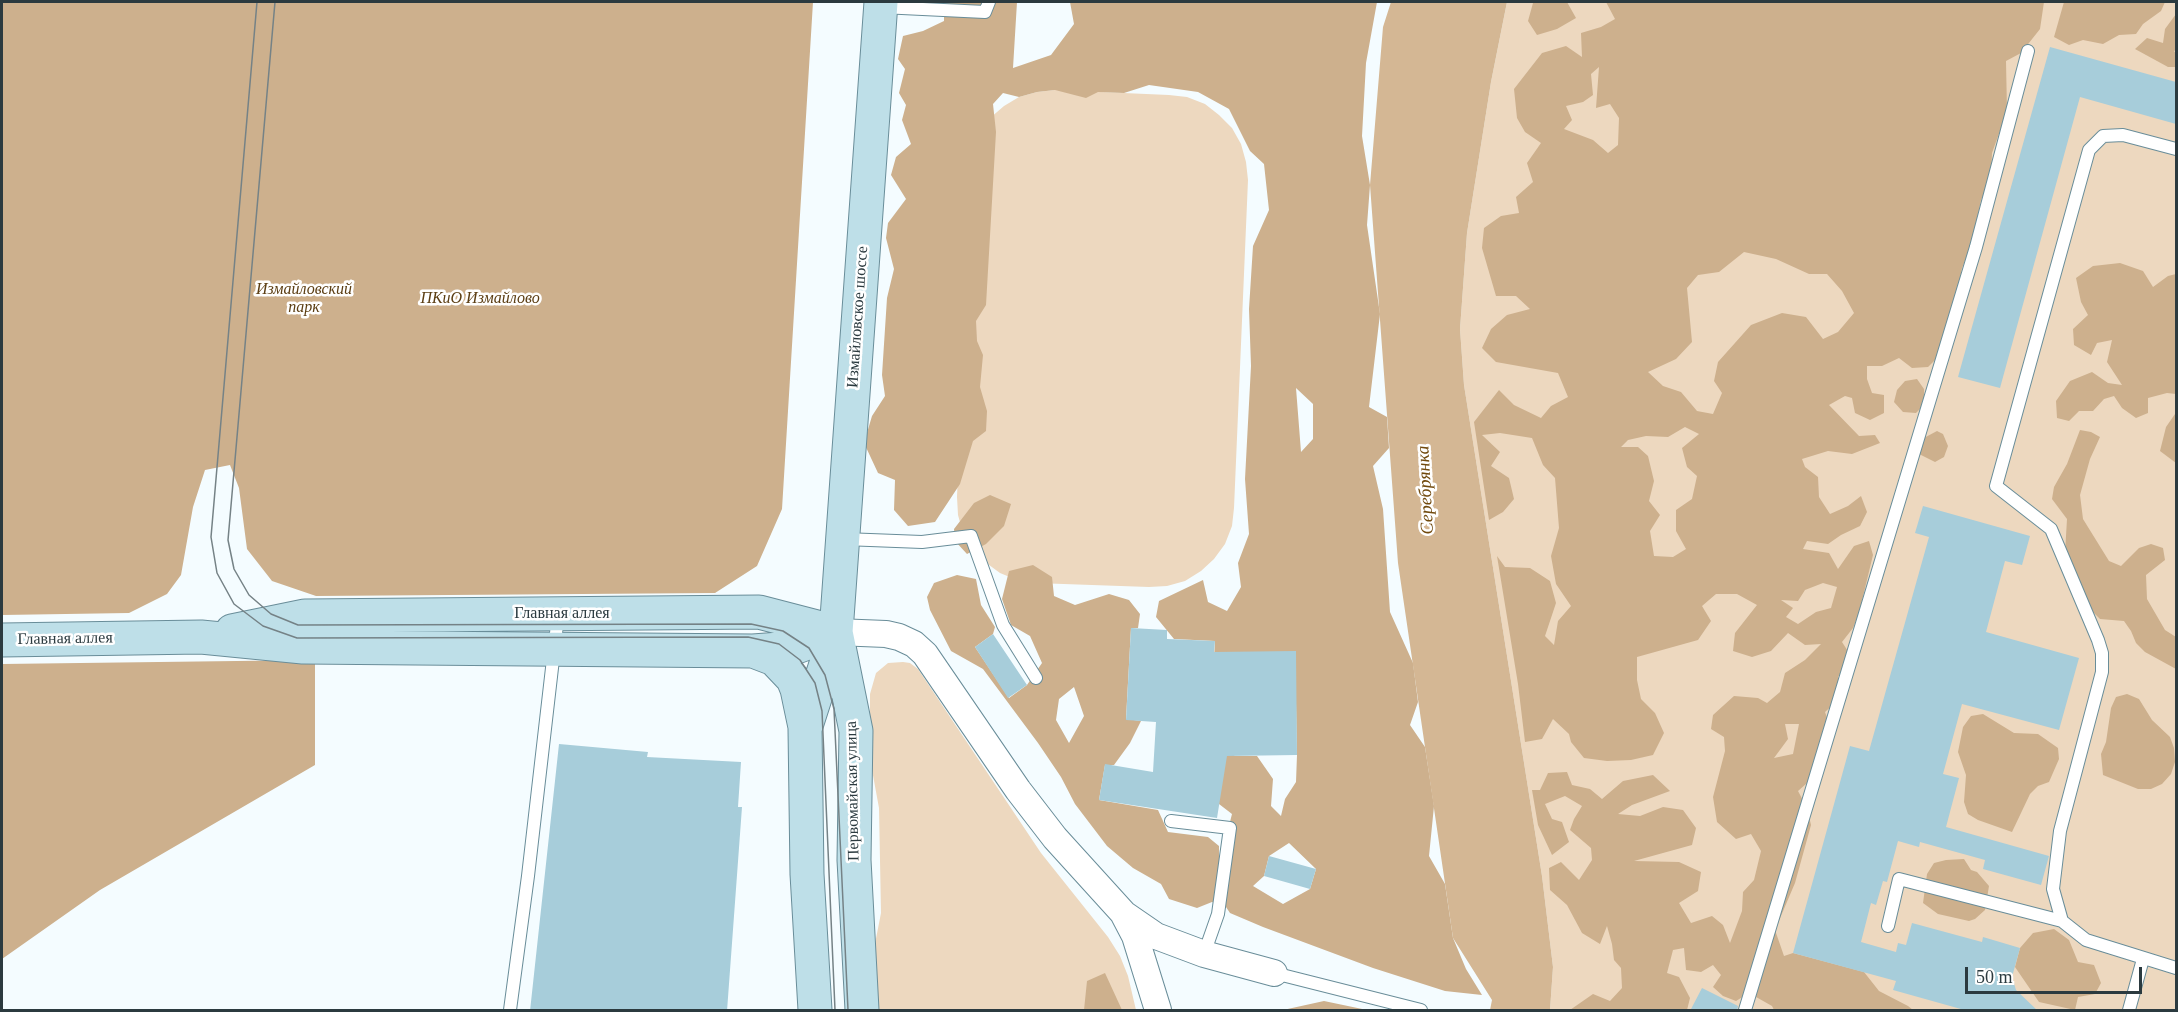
<!DOCTYPE html>
<meta charset="utf-8">
<style>
body{margin:0}
#map{position:relative;width:2178px;height:1012px;overflow:hidden;background:#f4fcff;font-family:"Times New Roman",serif}
canvas{display:block}
.frame{position:absolute;inset:0;border:3px solid #2b3a3f;pointer-events:none}
.scale{position:absolute;left:1965px;top:967px;width:177px;height:27px;box-sizing:border-box;border:3px solid #2b3a3f;border-top:0;padding-left:8px;font-size:18px;line-height:21px;white-space:nowrap;color:#2b3a3f;-webkit-text-stroke:4px #fff;paint-order:stroke}
</style>
<div id="map">
<canvas width="2178" height="1012"></canvas>
<div class="frame"></div>
<div class="scale">50 m</div>
</div>
<script>
const context = document.querySelector('canvas').getContext('2d');
context.lineJoin = 'round';
function paint(path, color) {
  context.fillStyle = color;
  context.fill(path, 'evenodd');
}
function shape(rows) {
  const path = new Path2D();
  for (const r of rows) {
    path.moveTo(r[0], r[1]);
    for (let i = 2; i < r.length; i += 2) path.lineTo(r[i], r[i + 1]);
  }
  return path;
}
function trace(path, color, width, dash) {
  context.strokeStyle = color;
  context.lineWidth = width;
  context.lineCap = dash ? 'butt' : 'round';
  context.setLineDash(dash || []);
  context.stroke(path);
}
function label(font, color, halo, rows, align = 'center') {
  context.font = font + ' "Times New Roman",serif';
  context.lineWidth = 5;
  context.setLineDash([]);
  context.textBaseline = 'middle';
  context.strokeStyle = halo;
  context.fillStyle = color;
  for (const [text, x, y, turn = 0] of rows) {
    context.save();
    context.translate(x, y);
    context.rotate((+turn || 0) * Math.PI / 180);
    context.textAlign = isNaN(turn) ? turn : align;
    if (halo) context.strokeText(text, 0, 0);
    context.fillText(text, 0, 0);
    context.restore();
  }
}
const green = shape([
 [1507,2,2176,2,2176,1010,1550,1010,1553,967,1542,876,1464,385,1460,329,1467,233,1491,82],
 [1055,90,1169,95,1187,97,1205,104,1219,115,1232,128,1241,144,1246,162,1248,180,1234,508,1232,526,1225,544,1214,559,1201,571,1185,581,1167,586,1149,587,1035,583,1017,580,1000,573,985,562,963,533,958,515,957,497,970,169,990,118,1004,106,1019,97,1037,92],
 [903,662,910,663,918,669,1041,853,1108,937,1120,956,1128,976,1136,1010,873,1010,871,964,881,913,879,808,870,759,870,694,876,673,888,663]
]);
const forest = shape([
 [2,2,813,2,782,509,757,566,715,593,316,596,272,581,247,549,239,488,230,465,205,470,193,507,181,575,167,594,129,613,2,615],
 [944,2,1017,2,1013,68,1051,55,1074,24,1070,2,1377,2,1366,63,1362,136,1370,185,1367,225,1380,314,1369,407,1387,417,1389,448,1373,466,1383,509,1390,612,1413,663,1418,702,1410,725,1425,747,1434,806,1429,856,1445,884,1453,938,1466,969,1482,995,1445,991,1373,968,1263,927,1230,913,1226,907,1212,902,1197,908,1169,899,1161,884,1133,868,1107,846,1075,804,1061,777,1038,743,983,669,951,651,930,610,927,597,934,583,957,575,976,579,981,605,995,627,993,634,975,647,1009,698,1027,685,1042,663,1030,636,1011,625,1002,599,1009,571,1033,565,1052,577,1054,596,1075,605,1109,594,1129,600,1140,614,1138,628,1131,628,1126,719,1141,721,1130,743,1114,765,1105,765,1099,800,1158,810,1168,832,1208,837,1219,846,1219,865,1232,814,1219,804,1207,781,1215,641,1174,639,1156,617,1159,601,1203,580,1208,602,1227,611,1241,587,1238,563,1249,534,1245,479,1251,366,1249,309,1253,246,1269,210,1264,164,1250,151,1229,109,1198,92,1149,85,1124,93,1098,92,1086,98,1055,90,1037,92,1019,97,1003,93,993,104,996,132,986,305,976,321,977,341,983,355,980,387,987,411,986,431,973,441,960,484,935,522,908,526,894,510,895,480,878,473,864,443,872,416,885,396,882,375,887,298,894,269,886,238,888,223,906,199,891,175,896,157,911,144,902,120,906,105,899,93,905,69,898,59,903,36,923,31,944,21],
 [1296,388,1313,404,1313,439,1301,452],
 [1295,651,1297,755,1296,782,1285,799,1281,816,1271,806,1273,779,1257,756,1234,756],
 [1074,687,1084,716,1069,743,1056,720,1059,699],
 [1289,843,1316,869,1310,889,1283,904,1253,886,1264,876,1269,856],
 [1537,2,1567,2,1576,18,1557,29,1537,35,1528,21,1533,3],
 [1606,2,2044,2,2040,29,2021,53,2006,61,2007,111,1992,153,1991,179,1981,200,1972,243,1962,268,1953,315,1943,352,1928,367,1912,368,1899,358,1882,366,1867,366,1867,379,1872,393,1884,395,1884,413,1870,420,1855,413,1852,398,1845,396,1829,405,1859,436,1875,435,1880,443,1852,454,1828,451,1802,459,1805,467,1818,477,1819,497,1830,514,1848,506,1861,496,1867,512,1860,526,1841,535,1828,544,1807,541,1803,549,1829,553,1838,569,1854,546,1869,541,1873,555,1859,613,1853,628,1842,642,1851,656,1838,677,1845,694,1825,712,1831,729,1829,753,1815,776,1798,791,1807,808,1811,825,1795,883,1775,930,1784,956,1793,953,1864,972,1879,991,1908,1006,1913,1010,1774,1010,1772,1006,1749,993,1736,1001,1723,996,1713,987,1721,975,1713,965,1701,972,1686,970,1684,948,1673,950,1667,973,1679,977,1690,998,1687,1010,1570,1010,1593,994,1610,1001,1622,988,1621,968,1614,960,1612,944,1607,926,1600,944,1582,933,1567,905,1550,890,1549,868,1561,862,1579,880,1592,860,1591,848,1570,830,1574,819,1582,806,1565,796,1545,804,1552,819,1562,822,1569,842,1552,855,1538,825,1532,790,1540,790,1548,773,1567,772,1572,785,1590,789,1602,799,1623,781,1653,775,1670,791,1632,805,1618,814,1640,816,1663,807,1683,810,1696,828,1692,845,1634,861,1679,862,1701,872,1698,891,1679,903,1691,923,1712,916,1723,925,1730,943,1742,911,1743,892,1754,880,1761,851,1751,834,1736,839,1717,822,1713,797,1725,751,1724,737,1711,729,1713,715,1734,696,1758,698,1767,703,1780,692,1785,673,1805,660,1821,644,1805,645,1788,633,1771,651,1752,657,1733,651,1735,633,1757,605,1737,594,1716,594,1702,606,1711,621,1698,640,1637,657,1637,680,1641,699,1655,713,1664,733,1653,755,1631,760,1607,761,1584,758,1571,742,1569,734,1553,719,1542,739,1525,742,1518,684,1497,556,1505,567,1530,568,1550,581,1556,603,1545,636,1554,645,1558,621,1571,606,1556,584,1551,556,1559,528,1555,478,1543,465,1532,438,1500,433,1482,435,1500,452,1491,466,1509,478,1514,499,1503,512,1489,520,1474,422,1499,390,1514,405,1541,418,1551,406,1568,397,1558,373,1496,362,1482,348,1491,329,1507,315,1530,309,1516,296,1496,296,1482,248,1484,228,1501,216,1519,213,1516,197,1533,182,1527,163,1541,143,1525,132,1517,118,1514,89,1542,53,1566,46,1582,57,1581,33,1601,27,1615,19],
 [1599,67,1596,108,1610,104,1619,118,1618,145,1608,153,1593,140,1564,129,1572,120,1566,106,1583,102,1593,95,1591,74],
 [1744,252,1776,259,1809,274,1827,274,1842,291,1854,313,1838,332,1823,339,1806,317,1782,313,1751,325,1718,362,1714,381,1722,393,1713,414,1697,411,1681,392,1663,386,1648,372,1676,359,1692,342,1687,288,1698,275,1719,272],
 [1685,427,1699,434,1682,448,1687,467,1697,476,1692,499,1676,510,1676,531,1686,549,1673,557,1654,556,1650,531,1660,515,1649,501,1654,481,1648,456,1638,447,1621,447,1628,440,1646,436,1668,437],
 [1823,583,1837,587,1831,608,1816,612,1798,624,1786,617,1793,608,1781,600,1798,601,1805,590],
 [1785,724,1799,724,1793,754,1774,758,1788,739],
 [2064,2,2165,2,2161,11,2143,24,2136,34,2119,35,2103,44,2083,40,2069,45,2054,37],
 [2176,14,2176,50,2174,51,2176,54,2176,67,2168,67,2135,49,2147,38,2163,43,2165,29],
 [2120,263,2143,271,2153,287,2168,276,2176,274,2176,394,2167,393,2148,398,2148,413,2136,418,2122,408,2114,396,2104,399,2093,411,2079,411,2069,421,2057,418,2056,401,2070,381,2092,372,2108,383,2122,385,2107,362,2112,340,2097,343,2091,355,2074,345,2073,329,2088,315,2081,302,2076,278,2093,266],
 [1917,379,1924,389,1924,405,1916,413,1903,412,1894,402,1897,390,1905,381],
 [2175,414,2176,414,2176,463,2160,451,2166,427],
 [2080,430,2091,432,2100,437,2090,459,2080,495,2083,519,2109,561,2121,566,2139,548,2151,544,2163,548,2165,560,2146,575,2147,599,2165,630,2176,637,2176,669,2145,652,2136,643,2131,631,2124,621,2100,619,2092,611,2065,553,2067,519,2052,499,2054,487,2067,464],
 [1937,431,1943,434,1948,446,1944,457,1935,462,1919,454,1922,439],
 [990,495,1011,504,1004,526,986,544,967,554,955,541,954,529,974,503],
 [315,660,315,765,100,890,2,959,2,664],
 [2127,694,2139,699,2152,720,2170,737,2174,748,2175,762,2171,774,2162,784,2151,789,2138,789,2103,775,2101,754,2106,742,2111,708,2116,697],
 [1983,714,2014,733,2038,734,2058,748,2059,759,2049,782,2038,786,2030,794,2012,832,1978,820,1968,814,1964,802,1966,775,1958,752,1963,727,1971,716],
 [1964,859,1971,870,1977,872,1989,886,1985,910,1975,919,1969,921,1938,914,1923,903,1927,874,1934,863,1946,860],
 [2054,929,2069,940,2078,962,2094,965,2101,983,2095,994,2078,997,2075,1010,2039,1002,2015,967,2020,948,2033,933],
 [1105,973,1122,1010,1084,1010,1087,981],
 [1324,1001,1367,1010,1283,1010]
]);
const water = shape([
 [1391,2,1507,2,1491,82,1467,233,1460,329,1464,385,1542,876,1553,967,1550,1010,1490,1010,1492,1000,1453,938,1398,563,1370,185,1383,27]
]);
const building = shape([
 [2050,47,2176,82,2176,124,2080,97,2000,388,1958,377],
 [1923,506,2030,536,2022,565,2005,561,1986,632,2079,658,2059,730,1962,704,1943,774,1959,778,1946,827,2049,856,2041,885,1983,869,1985,860,1920,842,1919,847,1898,841,1887,882,1883,881,1876,905,1871,903,1861,942,1896,952,1898,943,1906,945,1912,923,1982,942,1983,937,2020,948,2012,977,2016,990,2038,1011,1968,1011,1893,990,1896,981,1793,953,1850,746,1869,751,1929,537,1915,533],
 [1131,628,1167,630,1167,639,1215,641,1214,652,1296,651,1297,755,1227,756,1217,818,1099,800,1105,764,1153,772,1156,722,1126,720],
 [993,634,1027,685,1008,698,975,647],
 [559,744,648,752,647,757,741,762,738,807,742,807,727,1011,530,1011],
 [1269,856,1316,869,1310,889,1264,876],
 [1702,988,1738,1006,1737,1011,1690,1011]
]);
const lane = shape([
 [881,7,985,12,989,2],
 [2176,149,2123,135,2103,136,2089,150,1996,486,2051,529,2098,640,2102,653,2102,672,2060,831,2053,889,2062,921,2086,940,2176,968],
 [844,539,922,542,971,536,1003,625,1036,678],
 [1171,821,1230,828,1218,914,1204,954],
 [1888,926,1899,879,2062,921],
 [1274,973,1421,1010],
 [510,1010,528,876,558,616],
 [1745,1010,1976,247,2028,51],
 [2129,1010,2143,959]
]);
const street = shape([
 [836,632,886,634,899,637,914,644,925,654,1018,790,1055,838,1124,914,1156,936,1204,954,1274,973],
 [1124,915,1135,936,1158,1010]
]);
const secondary = shape([
 [232,631,305,616,759,612,836,632],
 [2,640,201,637,303,647,753,651,794,648,836,632],
 [753,651,774,659,793,679,797,689,805,727],
 [815,1010,807,874,805,729,835,636],
 [862,1010,854,860,856,731,836,632,881,2]
]);
const tram = shape([
 [257,2,211,537,217,573,234,604,263,626,297,638,748,637,779,644,800,660,815,683,822,711,835,1010],
 [275,2,228,540,234,569,249,595,271,614,298,625,751,624,783,631,809,648,825,675,834,709,848,1010]
]);
const parkNames = [
 ["Измайловский",304,290],
 ["парк",304,308],
 ["ПКиО Измайлово",480,299]
];
const streetNames = [
 ["Измайловское шоссе",858,317,-86],
 ["Главная аллея",562,614],
 ["Главная аллея",65,639,-1],
 ["Первомайская улица",853,791,-91]
];
const waterNames = [
 ["Серебрянка",1426,490,-93]
];
paint(green, '#edd8bf');
paint(forest, '#cdb08d');
paint(water, '#d4b794');
paint(building, '#a7cdda');
trace(lane, '#698d99', 14);
trace(street, '#698d99', 28);
trace(secondary, '#698d99', 35);
trace(lane, '#fff', 12);
trace(street, '#fff', 26);
trace(secondary, '#bedfe8', 33);
trace(tram, '#758286', 1.5);
label('italic 16px', '#5b3d12', '#fff', parkNames);
label('16px', '#2b3a3f', '#fff', streetNames);
label('italic 18px', '#714a0e', '#fff', waterNames);
</script>
